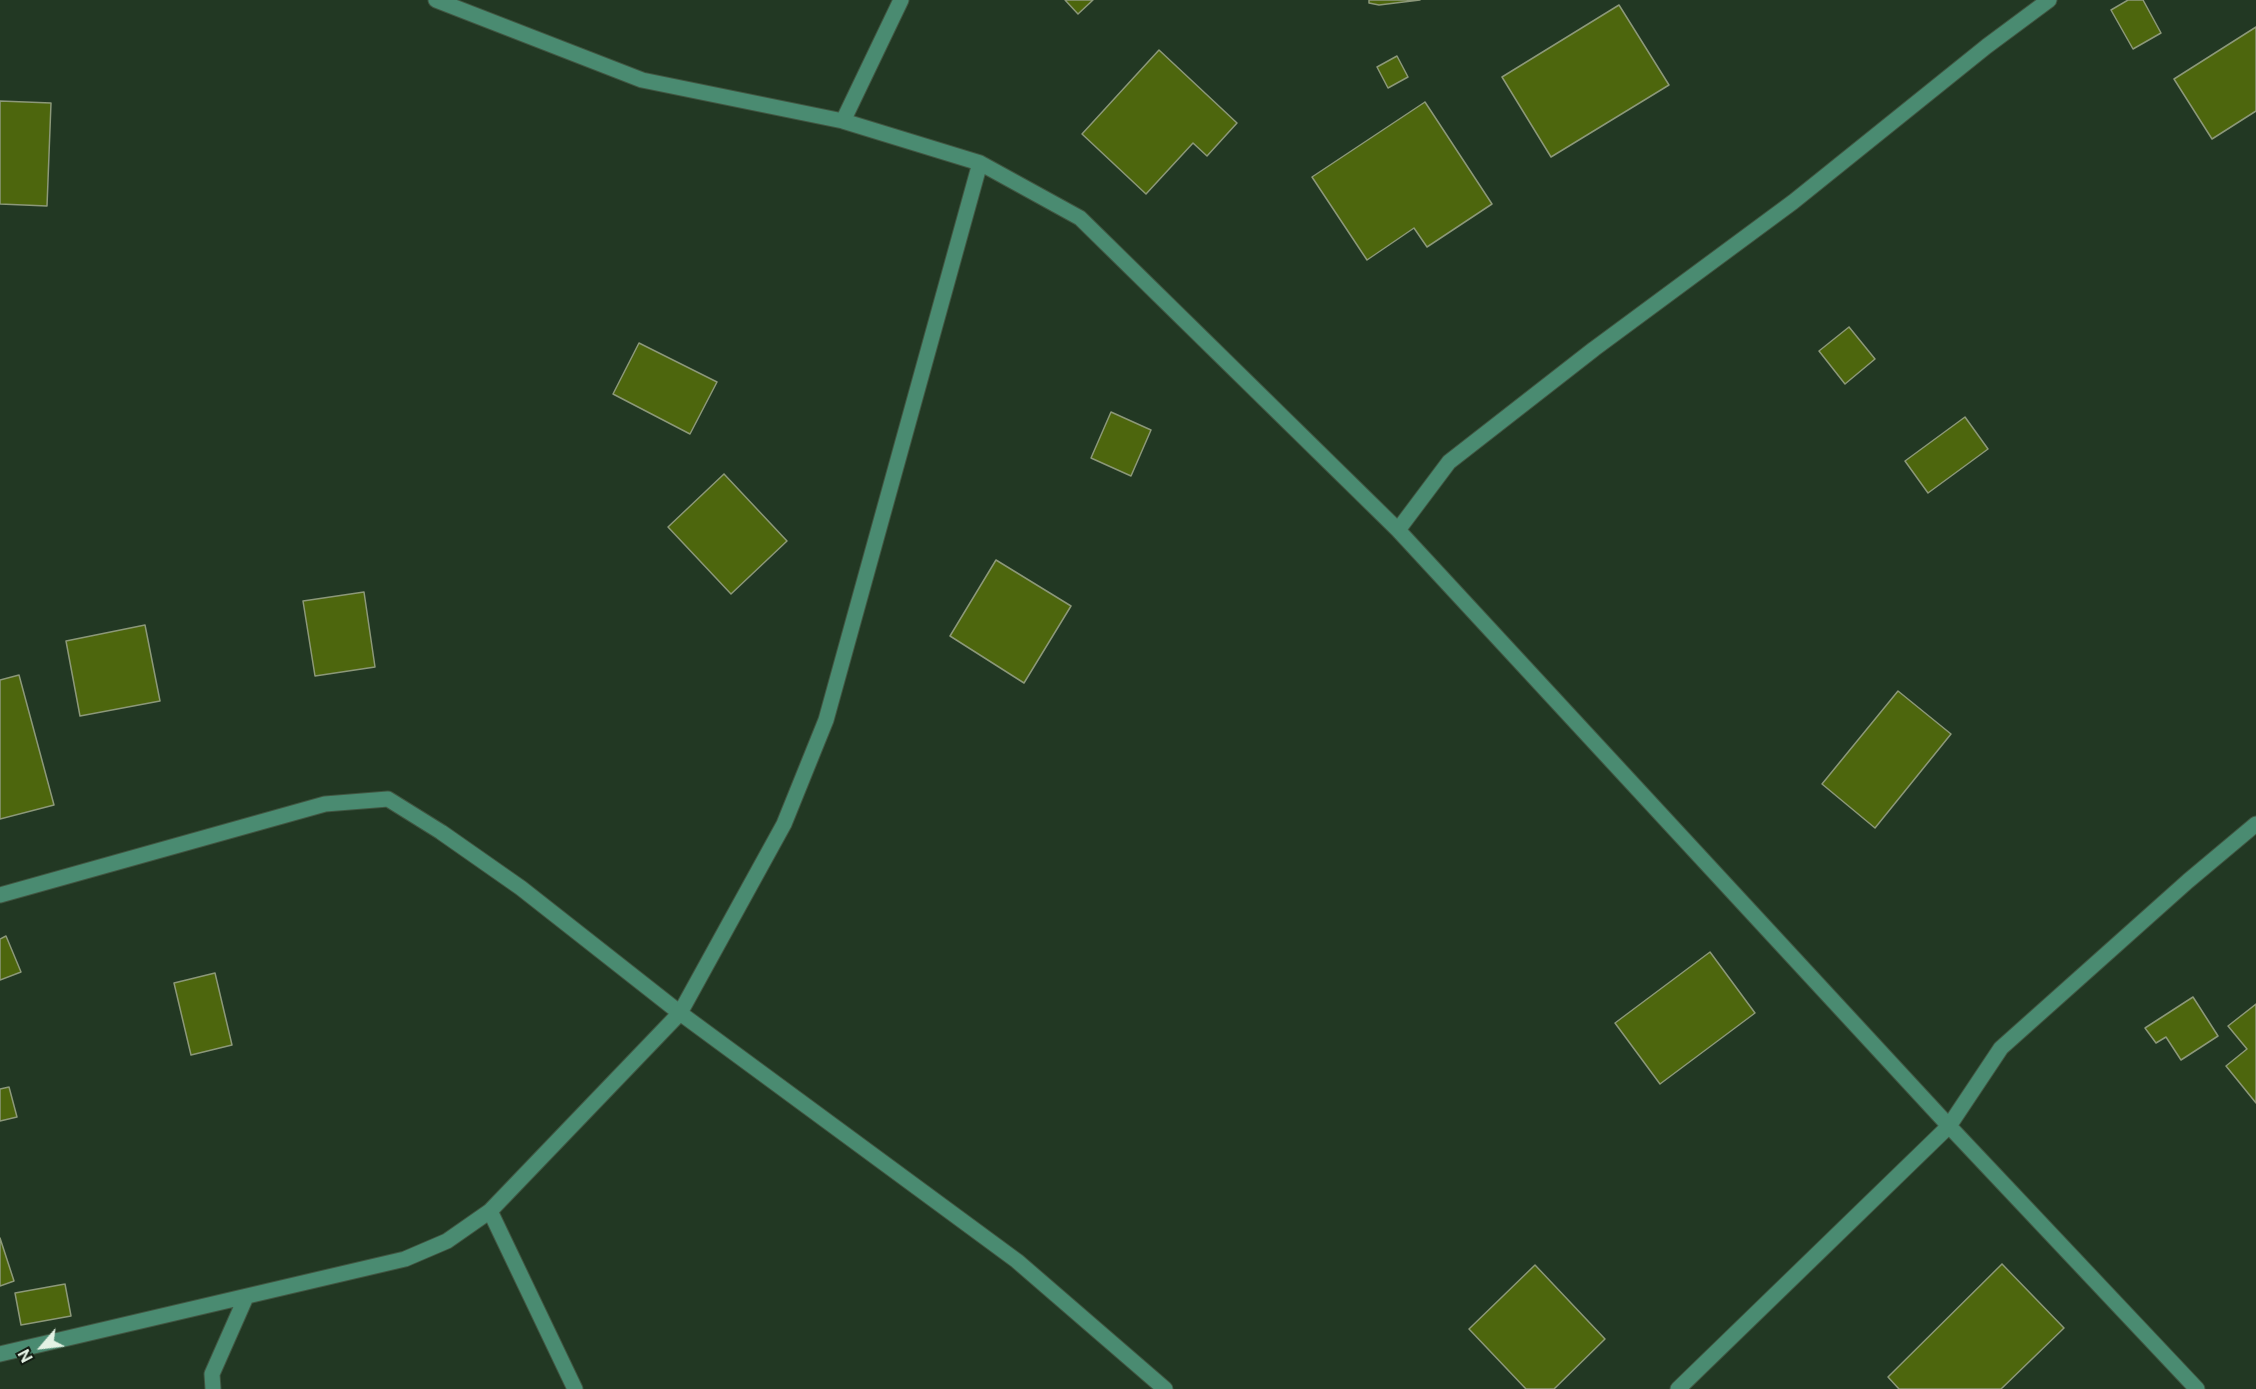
<!DOCTYPE html>
<style>
body{margin:0}
#map{position:relative;width:2256px;height:1389px;overflow:hidden;background:#223823;font-family:"Public Sans",sans-serif}
canvas{display:block}
.north{position:absolute;left:12px;top:1317px;width:60px;height:60px;-webkit-text-stroke:4px #131d13;paint-order:stroke;rotate:242deg;font-size:16px;font-weight:700;line-height:24px;text-align:center;color:#e4f2e4}
.north::after{content:'';display:block;margin:auto;width:21px;height:27px;background:#e4f2e4;clip-path:polygon(50% 0,100% 100%,50% 72%,0 100%)}
</style>
<div id="map">
<canvas width="2256" height="1389"></canvas>
<div class="north">N</div>
</div>
<script>
const context = document.querySelector('canvas').getContext('2d');
context.lineJoin = 'round';
function paint(path, color) {
  context.fillStyle = color;
  context.fill(path, 'evenodd');
}
function shape(rows) {
  const path = new Path2D();
  for (const r of rows) {
    path.moveTo(r[0], r[1]);
    for (let i = 2; i < r.length; i += 2) path.lineTo(r[i], r[i + 1]);
  }
  return path;
}
function trace(path, color, width, dash) {
  context.strokeStyle = color;
  context.lineWidth = width;
  context.lineCap = dash ? 'butt' : 'round';
  context.setLineDash(dash || []);
  context.stroke(path);
}
const building = shape([
 [1065,0,1093,0,1078,14,1065,0],
 [1369,0,1420,0,1379,5,1369,3,1369,0],
 [2128,0,2143,0,2161,33,2133,49,2111,10,2128,0],
 [1619,5,1669,85,1551,157,1502,77,1619,5],
 [2256,27,2256,111,2212,139,2174,79,2256,27],
 [1159,50,1237,123,1207,156,1193,143,1146,194,1082,134,1159,50],
 [1397,56,1408,77,1388,88,1377,67,1397,56],
 [0,101,51,103,47,206,0,204,0,101],
 [1425,102,1492,204,1427,247,1414,228,1367,260,1312,177,1425,102],
 [1849,327,1875,359,1845,384,1819,351,1849,327],
 [639,343,717,382,690,434,613,394,639,343],
 [1111,412,1151,430,1131,476,1091,458,1111,412],
 [1965,417,1988,449,1928,493,1905,461,1965,417],
 [724,474,787,541,731,594,668,527,724,474],
 [996,560,1071,606,1024,683,950,636,996,560],
 [364,592,375,667,315,676,303,601,364,592],
 [145,625,160,701,80,716,66,641,145,625],
 [19,675,54,805,0,819,0,680,19,675],
 [1898,691,1951,734,1875,828,1822,784,1898,691],
 [6,936,21,972,0,980,0,939,6,936],
 [1710,952,1755,1013,1660,1084,1615,1023,1710,952],
 [215,973,232,1045,191,1055,174,983,215,973],
 [2193,997,2218,1036,2181,1060,2166,1037,2156,1043,2145,1028,2193,997],
 [2256,1004,2256,1103,2226,1066,2247,1049,2228,1026,2256,1004],
 [9,1087,17,1117,0,1121,0,1089,9,1087],
 [0,1238,14,1281,0,1286,0,1238],
 [2002,1264,2064,1328,2001,1389,1899,1389,1888,1377,2002,1264],
 [1535,1265,1605,1339,1554,1389,1526,1389,1469,1329,1535,1265],
 [65,1284,71,1316,21,1325,15,1293,65,1284]
]);
const minor = shape([
 [436,0,642,80,843,121,980,163,1080,218,1398,530,1949,1126,2197,1389],
 [843,121,901,0],
 [1398,530,1449,462,1594,349,1793,202,1987,46,2049,0],
 [0,895,325,804,388,799,441,832,521,888,680,1013,1017,1261,1165,1389],
 [490,1211,575,1389],
 [0,1354,405,1259,447,1241,490,1211,680,1013,784,824,826,720,980,163],
 [213,1389,212,1374,246,1297],
 [1678,1389,1949,1126,2001,1048,2188,881,2256,824]
]);
paint(building, '#4d660d');
trace(building, '#8c9879', 1.5);
trace(minor, '#415642', 17);
trace(minor, '#4a8b71', 15);
</script>
